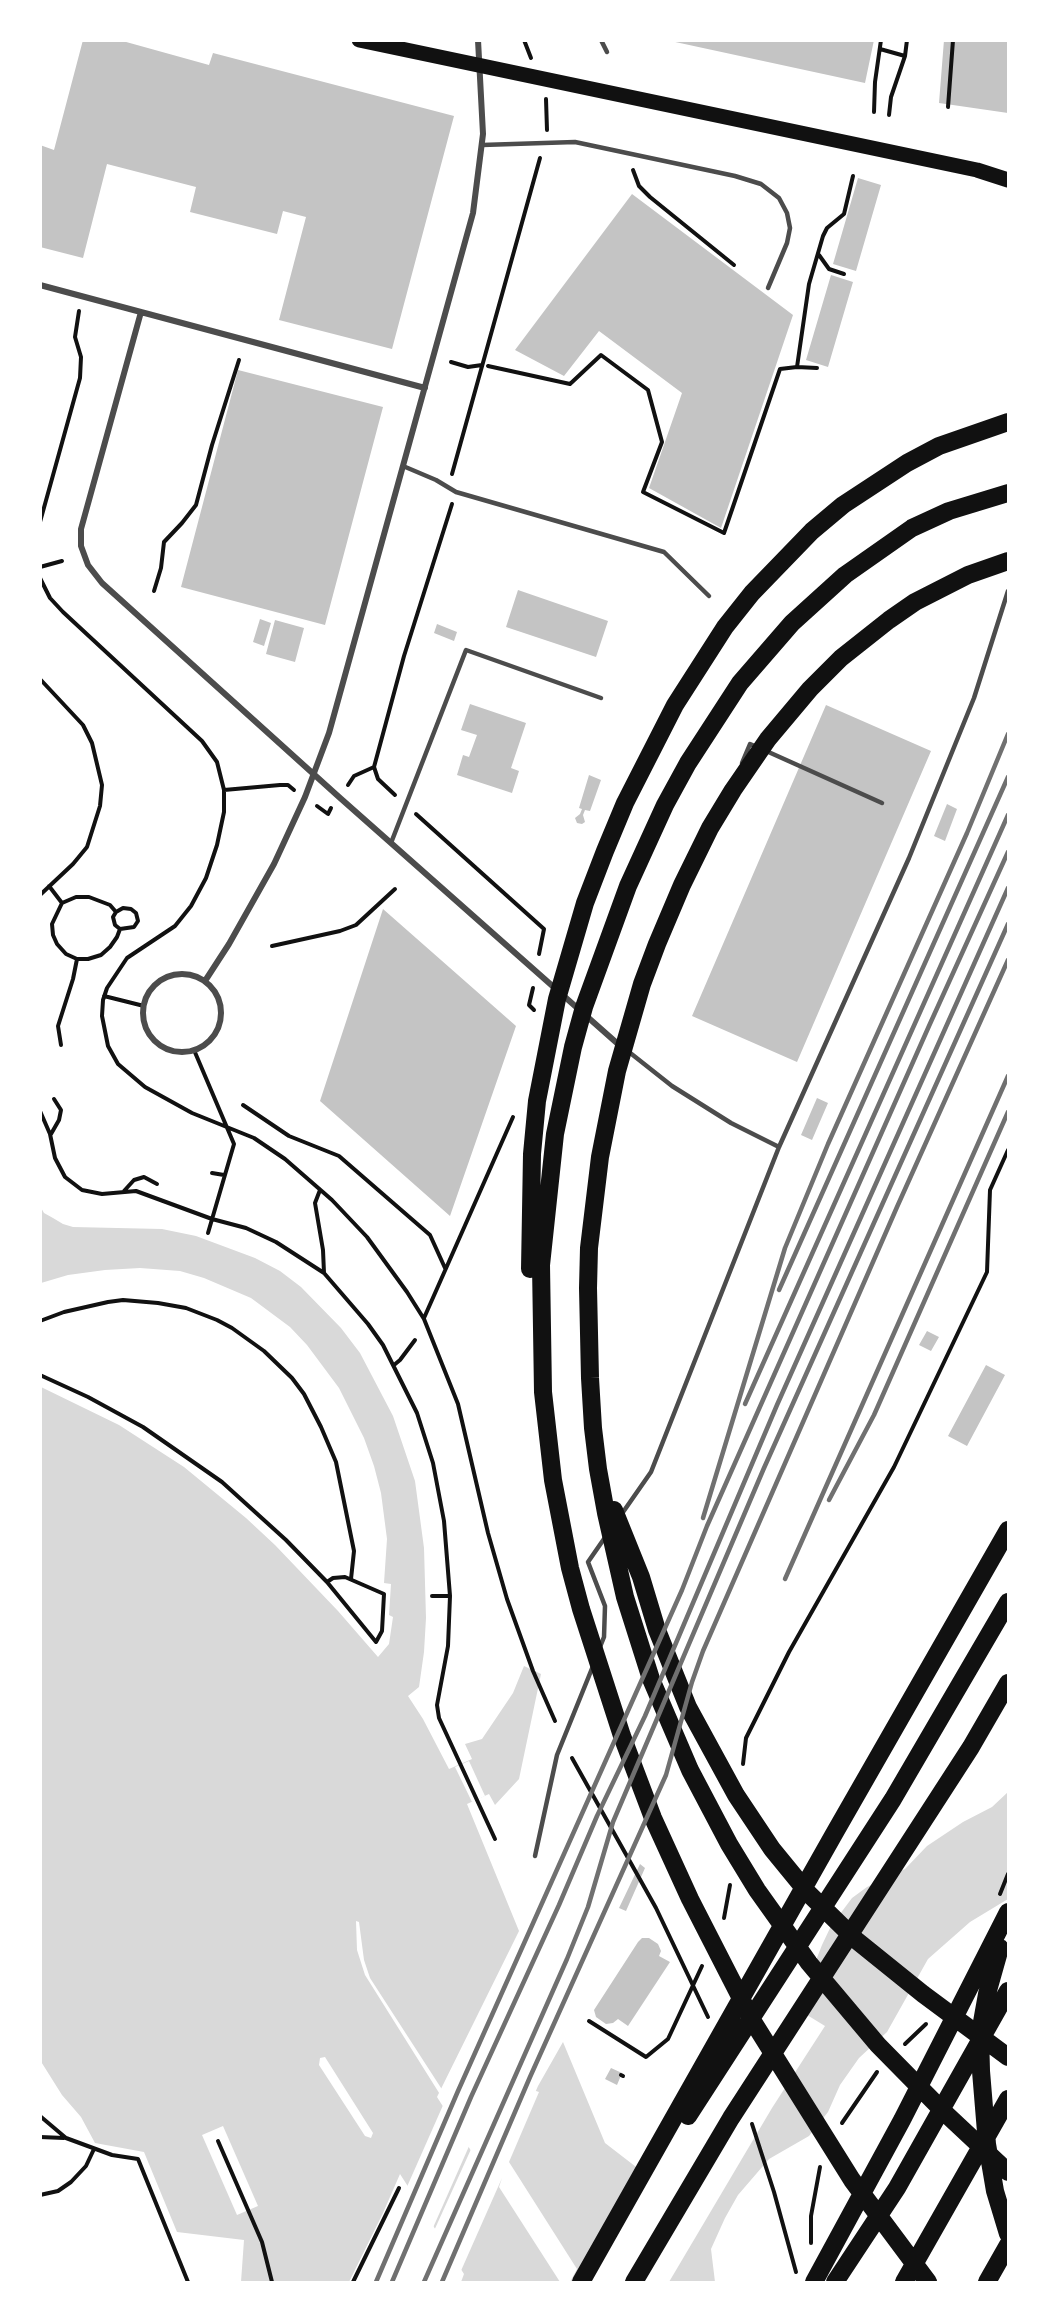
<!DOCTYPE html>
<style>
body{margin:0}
#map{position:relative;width:1049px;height:2323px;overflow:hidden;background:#fff;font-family:Manrope,sans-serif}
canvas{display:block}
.frame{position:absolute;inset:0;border:42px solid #fff;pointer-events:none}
</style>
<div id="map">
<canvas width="1049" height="2323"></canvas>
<div class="frame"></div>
</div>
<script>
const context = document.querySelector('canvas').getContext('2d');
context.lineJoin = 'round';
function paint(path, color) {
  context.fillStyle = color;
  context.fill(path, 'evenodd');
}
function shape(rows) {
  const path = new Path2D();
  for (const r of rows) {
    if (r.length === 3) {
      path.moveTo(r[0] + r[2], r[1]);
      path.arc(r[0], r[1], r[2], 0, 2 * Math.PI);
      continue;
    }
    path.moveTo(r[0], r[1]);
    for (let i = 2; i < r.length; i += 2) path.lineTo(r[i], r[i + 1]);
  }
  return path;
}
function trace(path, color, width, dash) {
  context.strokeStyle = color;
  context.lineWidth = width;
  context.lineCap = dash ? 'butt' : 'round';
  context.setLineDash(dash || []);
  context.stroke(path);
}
const water = shape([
 [40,1206,44,1213,53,1218,63,1224,73,1227,162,1229,196,1236,255,1258,280,1271,301,1287,341,1328,360,1353,393,1416,415,1481,424,1548,426,1618,424,1652,419,1687,408,1696,423,1719,449,1769,472,1759,465,1744,482,1739,513,1693,524,1666,541,1674,519,1779,495,1805,489,1794,467,1804,519,1931,437,2097,494,2187,538,2086,563,2042,605,2143,653,2180,672,2180,697,2163,775,2077,802,2011,813,1968,822,1945,831,1926,852,1898,867,1887,905,1869,927,1846,963,1822,992,1807,1008,1792,1008,1899,970,1922,928,1959,887,2032,859,2058,840,2085,828,2112,809,2136,769,2159,738,2195,725,2218,711,2249,715,2282,461,2282,464,2274,400,2174,383,2213,349,2282,241,2282,244,2240,177,2232,144,2152,95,2143,81,2117,62,2095,40,2060,41,1387,119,1425,184,1467,246,1518,275,1545,338,1611,378,1657,389,1644,393,1617,389,1615,391,1584,384,1583,387,1539,381,1493,374,1466,364,1438,339,1388,307,1345,290,1327,251,1298,204,1278,180,1271,140,1268,105,1270,68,1275,41,1283]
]);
const pier = shape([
 [469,1761,485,1796,472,1802,455,1767],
 [356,1921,359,1922,364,1960,370,1978,443,2091,441,2096,365,1975,357,1950],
 [799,2010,825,2026,772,2108,669,2282,572,2282,639,2166,654,2177,662,2179,679,2173,695,2161,746,2108,773,2076],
 [325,2057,373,2133,371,2138,365,2136,319,2065,320,2058],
 [533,2090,539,2092,509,2162,577,2269,570,2282,560,2282,499,2187,502,2178,460,2273,433,2233,472,2147,494,2181],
 [444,2103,470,2144,432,2230,406,2189],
 [223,2126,258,2206,237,2215,202,2135]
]);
const building = shape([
 [83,40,119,40,209,65,213,53,454,116,392,349,279,320,306,217,283,211,277,234,190,212,196,187,107,164,83,258,40,247,40,145,54,150],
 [666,40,874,40,865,83],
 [944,40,1008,40,1008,113,939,103],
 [858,178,881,185,856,271,833,264],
 [632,194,793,315,721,528,649,488,682,393,599,331,564,376,515,350],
 [831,275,853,282,828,367,806,360],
 [238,370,383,407,325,625,181,587],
 [518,590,608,621,596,657,506,627],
 [260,619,271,623,264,646,253,642],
 [275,620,304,628,295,662,266,654],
 [437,624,457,632,454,641,434,633],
 [470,704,526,723,511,768,519,771,512,793,457,775,463,755,469,757,477,735,461,730],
 [826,705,931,751,797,1062,692,1016],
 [589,775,601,780,590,811,585,810,583,815,585,822,582,824,577,823,575,818,580,814,582,809,579,808],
 [947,804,957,809,945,841,934,836],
 [383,909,516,1026,450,1216,320,1101],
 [817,1098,828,1103,812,1140,801,1135],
 [927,1331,939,1337,931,1351,919,1345],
 [986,1365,1005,1375,967,1446,948,1436],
 [640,1864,645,1868,626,1911,619,1908],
 [642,1938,649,1938,658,1944,661,1951,659,1956,670,1962,628,2026,618,2019,613,2023,606,2024,596,2017,594,2010,638,1942],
 [611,2068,622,2073,617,2085,605,2079]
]);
const path = shape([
 [524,40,531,58],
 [880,49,905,56],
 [546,99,547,130],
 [948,107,953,40],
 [874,112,875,82,881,40],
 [889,115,891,97,905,56,907,40],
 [633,170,639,186,650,197,734,265],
 [819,255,829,269,844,274],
 [451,362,468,367,482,365],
 [488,366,570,384,601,355,648,390,662,442,643,492,724,533,780,369,797,367,817,368],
 [797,367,809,284,823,236,827,228,844,214,853,176],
 [452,474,540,158],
 [40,522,80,378,81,357,75,337,79,311],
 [40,567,62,561],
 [40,578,50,598,63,612,202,741,217,762,224,790,224,812,217,845,206,878,191,906,175,926,127,958,107,988,103,1000,102,1016,108,1046,118,1064,145,1087,192,1113,254,1138,285,1159,332,1200,367,1237,407,1292,424,1319,458,1404,488,1533,507,1599,533,1671,555,1721],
 [154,591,161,568,164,542,182,523,196,505,212,445,239,360],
 [40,679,83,725,92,743,102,785,100,806,87,847,73,864,40,895],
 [348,785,354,776,374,767],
 [224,790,280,785,288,785,294,790],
 [395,795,378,779,374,767,404,656,452,504],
 [317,806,328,814,331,808],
 [416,814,544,929,539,954],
 [49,886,62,903,76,897,89,897,110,905,116,912,113,917,115,925,120,929,117,937,110,947,101,955,88,959,77,959,73,979,58,1026,61,1045],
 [62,903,52,924,53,935,57,944,66,954,77,959],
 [116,912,123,908,131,909,136,913,138,921,134,927,120,929],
 [272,946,340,931,356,925,395,889],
 [533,988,529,1005,534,1010],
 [104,996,144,1006],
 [194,1050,234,1144,208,1233],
 [243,1105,289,1136,339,1156,430,1235,445,1268],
 [40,1111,50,1134,55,1158,65,1177,82,1190,102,1194,136,1191,212,1219,246,1228,276,1242,324,1273],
 [51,1134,59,1120,61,1110,54,1099],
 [212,1173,224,1175],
 [320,1190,315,1203,323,1250,324,1273,368,1324,383,1345,417,1413,433,1463,444,1521,450,1596,448,1646,437,1705,439,1718,495,1839],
 [124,1191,134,1180,144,1177,157,1184],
 [424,1318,513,1117],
 [40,1321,64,1312,108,1302,123,1300,158,1303,186,1308,217,1320,232,1328,264,1351,292,1378,304,1394,321,1427,336,1462,354,1551,351,1579],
 [394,1365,400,1360,415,1340],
 [40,1375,88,1397,143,1427,222,1482,286,1540,327,1582,376,1642,382,1631,384,1594,345,1577,333,1578,327,1582],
 [432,1596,450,1596],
 [572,1758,656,1908,708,2017],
 [743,1764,746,1738,789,1652,894,1467,987,1272,990,1190,1008,1150],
 [1000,1894,1008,1874],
 [724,1918,730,1885],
 [589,2021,646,2057,668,2039,702,1966],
 [905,2044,926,2024],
 [621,2075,623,2076],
 [40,2116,66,2138,112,2155,138,2159,188,2282],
 [842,2123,877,2072],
 [752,2124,774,2192,796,2272],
 [40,2137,64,2138],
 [218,2141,262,2242,272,2282],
 [40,2195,58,2191,71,2182,86,2166,94,2149],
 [811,2243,811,2216,820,2167],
 [353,2282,399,2188]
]);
const service = shape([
 [601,40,607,52],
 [482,145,575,142,735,176,761,184,779,198,787,213,790,228,787,243,768,288],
 [403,466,436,480,456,492,664,552,709,596],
 [764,750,882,803],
 [742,763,750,744,757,747],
 [391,843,466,650,601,698],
 [779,1147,909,858,974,698,1008,591],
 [621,1515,651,1472,779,1147,731,1123,672,1086,629,1052],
 [600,1647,604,1637,605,1606,588,1562,606,1536],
 [535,1856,557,1755,593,1666]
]);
const minor = shape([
 [40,285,425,388],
 [141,312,81,529,81,546,88,565,102,583,339,797,618,1044],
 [182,1013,39],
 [205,981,229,944,274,864,305,797,329,733,473,213,483,134,478,40]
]);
const primary = shape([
 [359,40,977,170,1008,180]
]);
const motorway = shape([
 [1008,561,968,575,915,602,889,620,841,658,810,689,768,739,733,790,710,828,682,885,657,944,642,984,617,1071,600,1157,589,1248,588,1288,590,1378,593,1428,598,1469,606,1513,625,1597,651,1679,690,1770,729,1844,757,1890,809,1963,878,2045,945,2113,1008,2172],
 [530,1269,532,1154,537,1101,557,999,585,903,605,851,625,803,675,705,725,627,752,593,812,531,843,505,907,463,939,446,1008,422],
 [614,1510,641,1577,657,1630,688,1707,736,1795,772,1849,808,1893,856,1940,923,1994,1008,2057],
 [1000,1948,987,1994,980,2033,981,2071,987,2144,995,2191,1008,2234],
 [688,2116,893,1799,1008,1602],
 [581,2282,834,1834,1008,1530],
 [634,2282,731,2118,971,1747,1008,1683],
 [814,2282,902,2120,1008,1912],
 [835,2282,897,2188,1008,1991],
 [904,2282,1008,2099],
 [928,2282,852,2180,752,2020,690,1899,653,1818,622,1736,581,1609,570,1568,553,1480,543,1392,541,1265,555,1134,573,1047,584,1007,628,886,665,805,688,763,740,683,792,623,845,575,912,528,949,511,1008,493],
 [987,2282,1008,2245]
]);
const rail = shape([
 [779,1290,1008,777],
 [745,1404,1008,815],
 [829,1500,874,1415,1008,1112],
 [703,1518,785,1248,828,1144,967,833,1008,734],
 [785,1579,1008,1076],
 [376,2282,458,2091,682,1590,707,1526,929,1026,1008,852],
 [392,2282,471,2097,559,1905,597,1816,645,1716,777,1405,1008,888],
 [424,2282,567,1959,588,1907,613,1822,764,1468,1008,924],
 [442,2282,530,2077,666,1775,692,1682,703,1651,897,1207,1008,960]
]);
paint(water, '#d9d9d9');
paint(pier, '#fff');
paint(building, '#c4c4c4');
trace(path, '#111', 4);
trace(service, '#4c4c4c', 4.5);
trace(minor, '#4c4c4c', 6);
trace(primary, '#111', 15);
trace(motorway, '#111', 18);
trace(rail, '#707070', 4.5);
</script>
